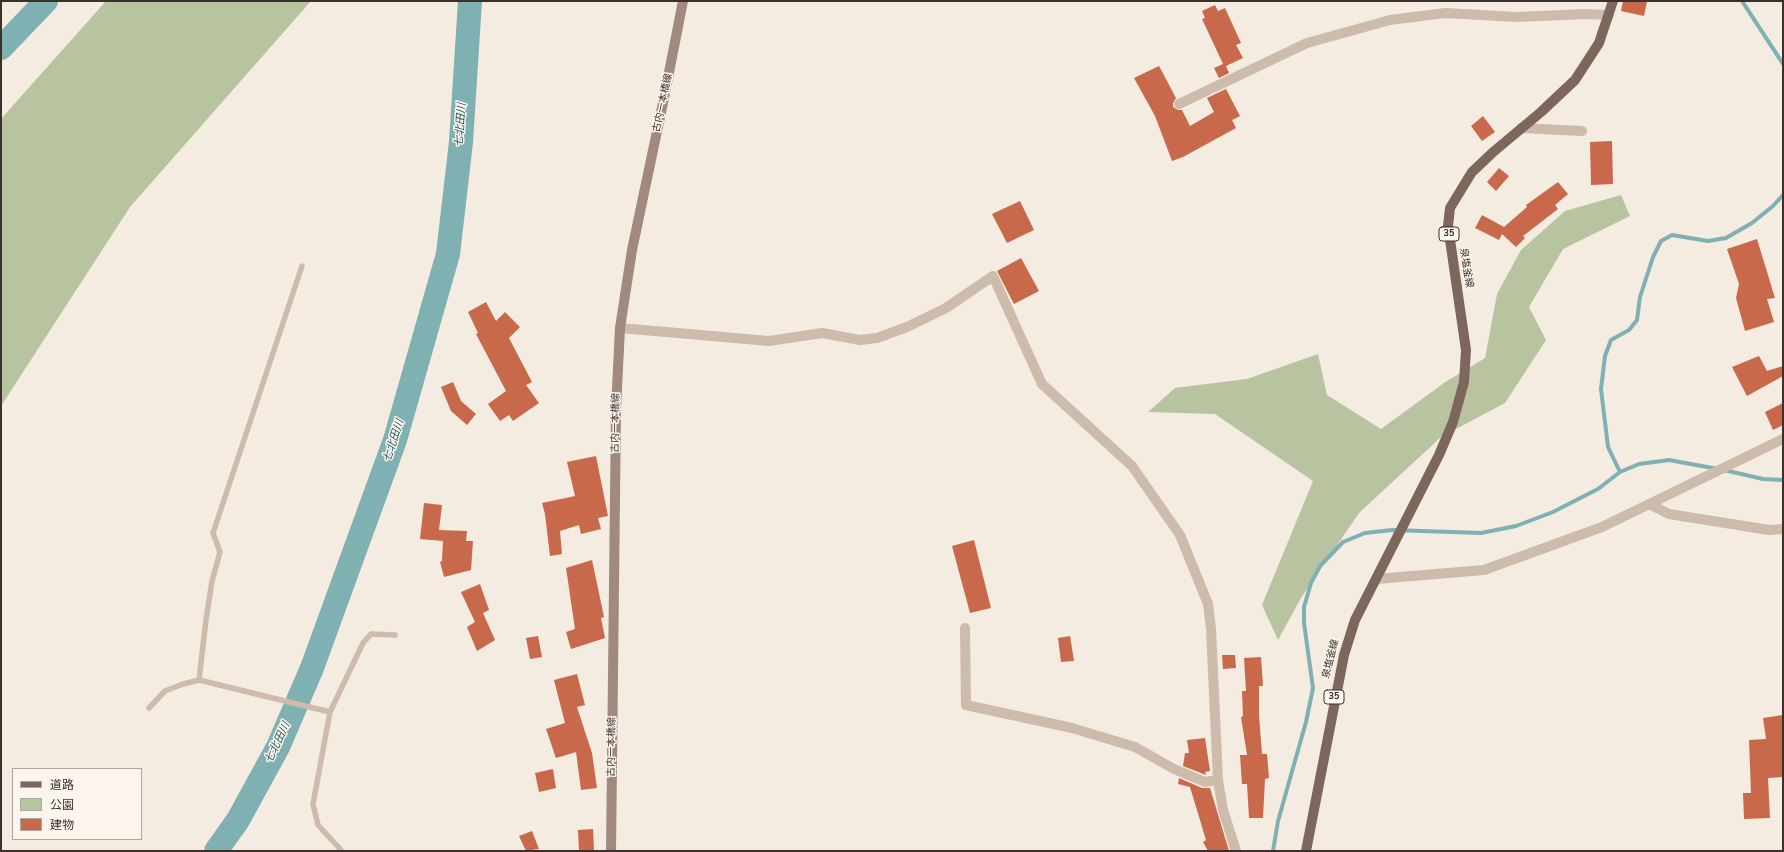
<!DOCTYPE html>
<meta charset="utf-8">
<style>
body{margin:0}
#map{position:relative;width:1784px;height:852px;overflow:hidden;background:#f4ebe1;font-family:"Nunito Sans","Noto Sans JP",sans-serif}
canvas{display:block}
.frame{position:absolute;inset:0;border:2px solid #3b302b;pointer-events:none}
.legend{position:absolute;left:12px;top:768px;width:130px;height:72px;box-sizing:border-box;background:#fbf5ee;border:1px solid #aea6a0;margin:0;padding:5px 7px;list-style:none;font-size:12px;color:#3b302b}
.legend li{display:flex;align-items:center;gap:8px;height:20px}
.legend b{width:20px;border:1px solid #aea6a0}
</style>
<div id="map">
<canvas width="1784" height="852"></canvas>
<div class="frame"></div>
<ul class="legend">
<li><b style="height:5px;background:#7d675c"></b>道路</li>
<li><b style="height:11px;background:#b8c4a0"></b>公園</li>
<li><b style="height:11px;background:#c8694b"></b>建物</li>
</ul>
</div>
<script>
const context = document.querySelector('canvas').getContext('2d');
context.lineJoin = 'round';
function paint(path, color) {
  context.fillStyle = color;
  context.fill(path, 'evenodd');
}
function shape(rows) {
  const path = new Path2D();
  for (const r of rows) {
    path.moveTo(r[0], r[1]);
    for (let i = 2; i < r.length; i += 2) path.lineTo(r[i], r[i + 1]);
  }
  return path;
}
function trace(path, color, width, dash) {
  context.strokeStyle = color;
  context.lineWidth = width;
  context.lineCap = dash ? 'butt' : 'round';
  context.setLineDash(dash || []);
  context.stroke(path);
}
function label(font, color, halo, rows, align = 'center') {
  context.font = font + ' "Nunito Sans","Noto Sans JP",sans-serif';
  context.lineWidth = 3;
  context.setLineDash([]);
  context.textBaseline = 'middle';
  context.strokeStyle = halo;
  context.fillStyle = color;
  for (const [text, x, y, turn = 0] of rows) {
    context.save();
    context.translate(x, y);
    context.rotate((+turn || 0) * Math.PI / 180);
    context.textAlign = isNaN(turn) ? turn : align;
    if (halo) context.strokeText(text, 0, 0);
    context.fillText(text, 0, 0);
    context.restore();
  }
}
const green = shape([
 [106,1,311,1,130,207,1,406,1,119],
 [1621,195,1630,216,1563,249,1529,307,1546,340,1505,403,1441,437,1359,513,1301,598,1278,640,1262,605,1313,481,1215,414,1148,412,1175,388,1247,379,1318,354,1327,395,1381,429,1444,383,1485,358,1497,294,1521,250,1565,211]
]);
const stream = shape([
 [1742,1,1783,64],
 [1724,470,1763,479,1783,480],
 [1620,472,1608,447,1601,389,1605,356,1611,340,1629,330,1637,320,1640,297,1653,257,1661,241,1672,235,1708,241,1726,238,1752,223,1773,206,1783,195],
 [1273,851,1278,821,1306,722,1313,688,1304,623,1304,607,1311,583,1320,566,1343,542,1365,533,1392,530,1481,533,1516,526,1553,512,1598,489,1620,472,1639,464,1669,460,1718,469]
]);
const river = shape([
 [1,48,46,1],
 [216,851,238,820,278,747,312,668,395,440,448,254,461,142,470,1]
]);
const building = shape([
 [1623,1,1647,1,1644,16,1621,11],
 [1215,5,1218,11,1225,8,1241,43,1236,45,1243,58,1226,66,1229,73,1219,78,1214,68,1223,64,1202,19,1205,18,1202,11],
 [1159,66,1176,98,1173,103,1173,107,1178,110,1182,110,1190,126,1214,112,1207,98,1226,89,1240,116,1232,120,1236,128,1183,157,1172,161,1155,116,1134,78],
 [1483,116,1495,132,1482,141,1471,126],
 [1612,141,1613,184,1591,185,1590,142],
 [1499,168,1509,176,1496,191,1487,182],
 [1558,182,1568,194,1555,205,1558,209,1523,236,1525,238,1516,247,1502,234,1499,240,1475,228,1482,215,1504,227,1527,207,1526,205],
 [1020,201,1034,230,1007,243,992,214],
 [1757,239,1775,298,1767,299,1774,322,1745,331,1736,298,1739,284,1727,249],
 [1021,258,1039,291,1014,304,997,271],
 [486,302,496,321,505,312,520,327,509,338,532,382,526,385,539,403,513,421,509,415,500,421,488,404,506,391,476,334,478,333,468,312],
 [1759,356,1767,371,1783,366,1783,376,1747,396,1732,367],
 [453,382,461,401,476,414,467,425,451,411,441,387],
 [1783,403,1783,425,1773,430,1765,412],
 [596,456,608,516,598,518,601,529,581,534,579,525,560,531,562,554,550,556,545,514,542,503,575,496,567,462],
 [424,503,442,505,439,530,467,531,466,541,473,541,471,570,444,577,440,562,442,561,443,541,420,539],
 [974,540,991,608,970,613,952,546],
 [592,560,604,617,601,618,605,638,571,649,566,632,575,629,566,568],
 [480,584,489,610,483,613,495,640,477,651,467,627,475,622,461,592],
 [538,636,542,657,530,659,526,638],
 [1070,636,1074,661,1061,662,1058,638],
 [1222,655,1235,655,1236,668,1223,669],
 [1261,657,1263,686,1259,686,1259,715,1262,754,1267,754,1269,778,1265,779,1263,818,1249,818,1247,784,1242,784,1240,755,1247,755,1241,717,1243,716,1242,691,1246,691,1244,658],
 [577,674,585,705,577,707,592,753,597,788,581,790,576,752,556,758,546,729,565,723,554,680],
 [1783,715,1783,777,1768,778,1770,818,1744,819,1743,793,1751,793,1749,740,1766,739,1763,718],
 [1205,738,1210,771,1205,772,1206,775,1183,766,1185,753,1189,753,1187,740],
 [553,769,556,788,539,792,535,773],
 [1179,778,1202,788,1210,788,1229,851,1208,851,1203,842,1206,840,1190,787,1178,784],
 [593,829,594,851,579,851,578,830],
 [532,831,539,849,526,851,519,836]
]);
const lane = shape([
 [199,680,206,620,212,581,220,552,213,533,302,266],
 [149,708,165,691,183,684,199,680,330,712],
 [342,851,318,825,313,804,330,712,363,643,371,634,395,635]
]);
const street = shape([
 [1179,104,1307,43,1390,20,1445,13,1517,17,1586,14,1609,15],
 [1521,128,1582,131],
 [620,328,769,341,822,333,860,340,877,338,907,327,946,308,993,276,1042,384,1132,466,1180,535,1208,604,1211,629,1218,780,1223,810,1236,851],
 [1649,504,1669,514,1769,530,1783,529],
 [1376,579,1484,570,1602,527,1783,439],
 [965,628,966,705,1072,728,1135,747,1174,769,1205,782,1218,780]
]);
const secondary = shape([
 [611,851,616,408,620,328,632,250,664,98,683,1]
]);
const primary = shape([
 [1306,851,1344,655,1355,620,1439,455,1453,422,1464,382,1466,350,1448,226,1450,208,1472,172,1492,153,1541,112,1575,80,1599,43,1613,1]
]);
const shields = [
 [1449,234,20],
 [1334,697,20]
];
const shieldNames = [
 ["35",1449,234],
 ["35",1334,697]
];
const streetNames = [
 ["古内一本橋線",663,103,-78],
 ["泉塩釜線",1466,268,81],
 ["古内一本橋線",616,423,-89],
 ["泉塩釜線",1331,659,-76],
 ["古内一本橋線",612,747,-89]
];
const waterNames = [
 ["七北田川",461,125,-86],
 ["七北田川",394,441,-72],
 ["七北田川",278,743,-65]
];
paint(green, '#b8c4a0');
trace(stream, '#7fb0b2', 4);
trace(river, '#7fb0b2', 24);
paint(building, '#c8694b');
trace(lane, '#cdbbac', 5.5);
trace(street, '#cdbbac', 10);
trace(secondary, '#a18a7d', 10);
trace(primary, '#7d675c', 10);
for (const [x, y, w] of shields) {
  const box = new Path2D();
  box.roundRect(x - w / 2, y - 7, w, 14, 3);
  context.fillStyle = '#fbf5ee';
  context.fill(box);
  trace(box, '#3b302b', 1);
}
label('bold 9px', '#3b302b', null, shieldNames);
label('10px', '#3b302b', '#fbf5ee', streetNames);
label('italic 11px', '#1f5a5e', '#fbf5ee', waterNames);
</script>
